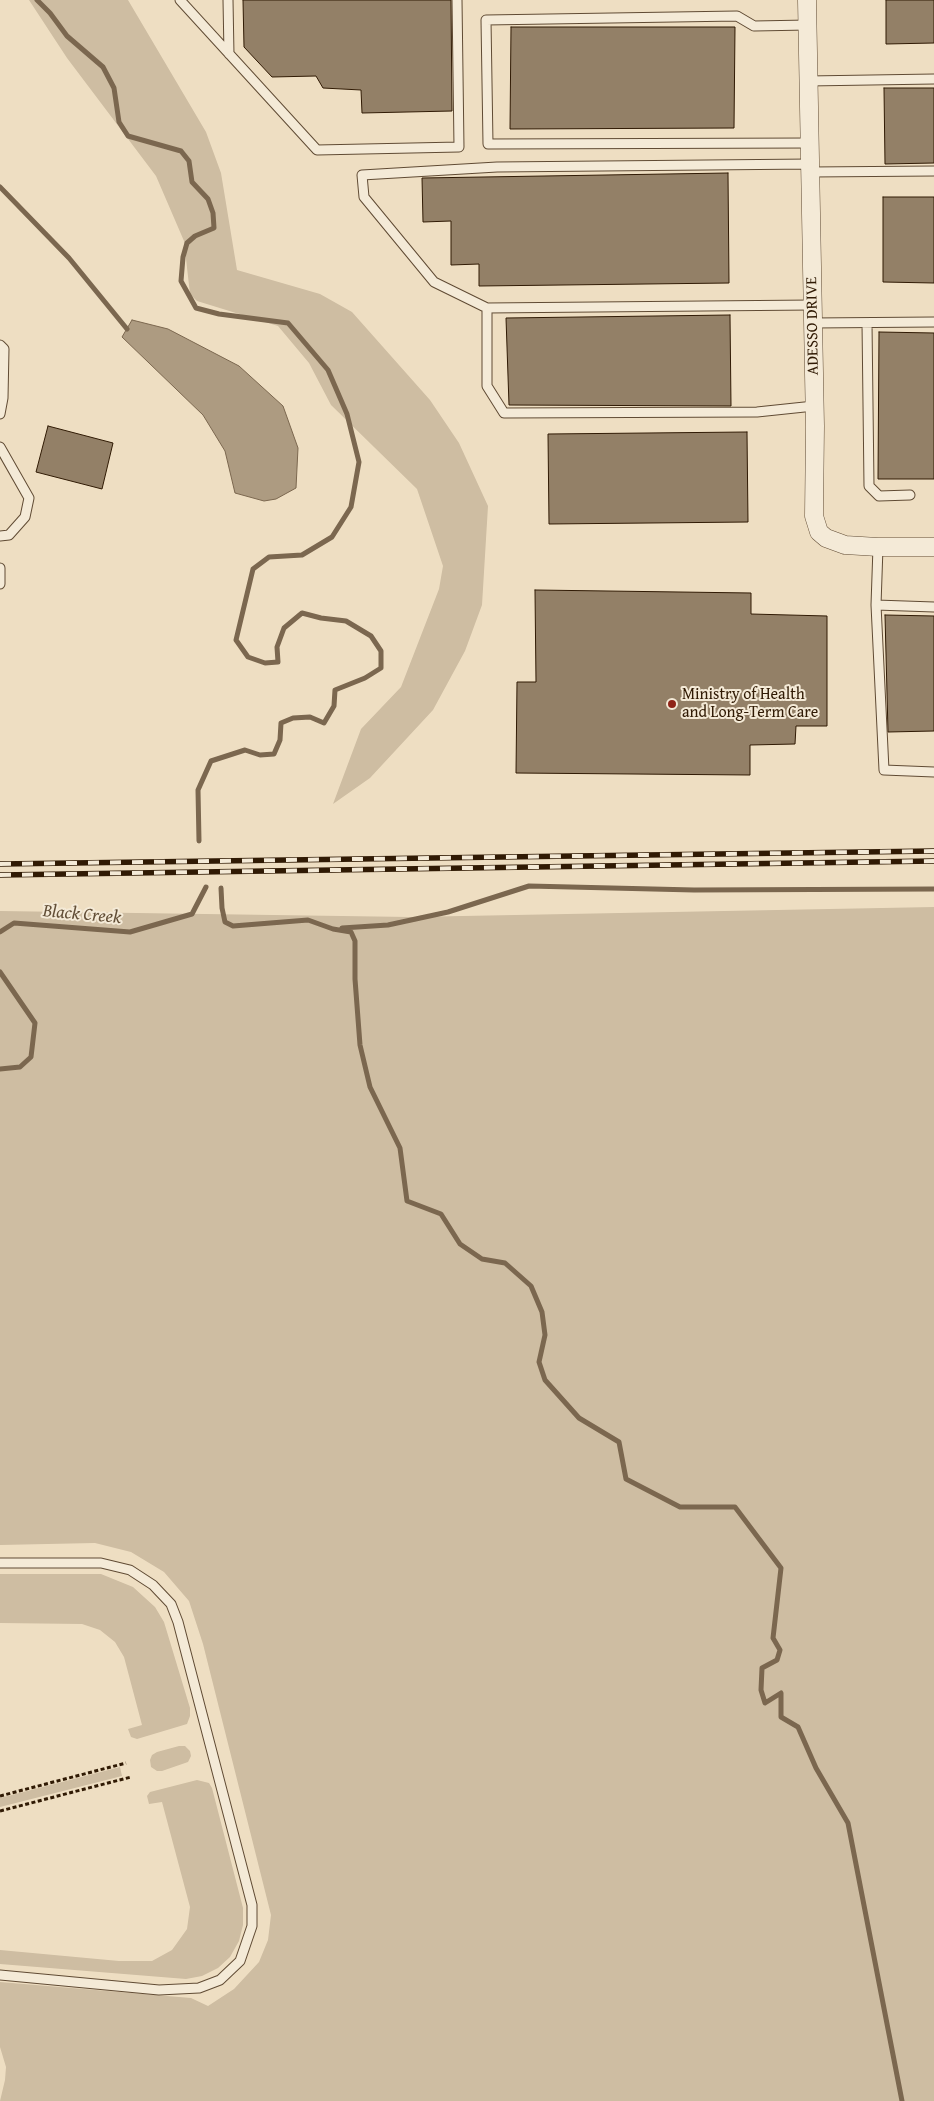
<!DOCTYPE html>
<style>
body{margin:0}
canvas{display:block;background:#eedec2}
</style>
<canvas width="934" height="2101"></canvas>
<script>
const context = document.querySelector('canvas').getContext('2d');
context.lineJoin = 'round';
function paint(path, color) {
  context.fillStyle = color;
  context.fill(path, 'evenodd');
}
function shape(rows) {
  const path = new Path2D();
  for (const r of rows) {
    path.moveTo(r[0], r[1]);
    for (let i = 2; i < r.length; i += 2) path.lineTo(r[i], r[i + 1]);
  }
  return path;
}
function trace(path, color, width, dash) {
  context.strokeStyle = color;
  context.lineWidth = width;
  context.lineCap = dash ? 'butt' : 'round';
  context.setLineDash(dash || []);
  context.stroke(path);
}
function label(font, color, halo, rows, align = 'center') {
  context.font = font + ' "Gentium Book Plus",serif';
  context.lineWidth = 4;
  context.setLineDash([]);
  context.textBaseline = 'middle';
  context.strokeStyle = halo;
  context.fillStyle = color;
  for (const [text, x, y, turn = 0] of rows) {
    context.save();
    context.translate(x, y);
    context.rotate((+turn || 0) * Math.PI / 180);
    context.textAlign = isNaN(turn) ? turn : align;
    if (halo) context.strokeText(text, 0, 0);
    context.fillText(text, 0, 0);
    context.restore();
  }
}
const green = shape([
 [29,0,128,0,206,132,221,173,237,270,320,294,352,312,430,400,459,443,488,506,482,605,465,651,433,710,370,778,333,804,361,729,401,687,439,589,443,566,417,489,331,405,309,363,278,326,197,301,190,294,184,241,156,176,67,58],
 [934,907,934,2101,0,2101,5,2080,6,2067,0,2047,0,1982,191,1998,208,2006,234,1989,259,1962,268,1940,271,1915,203,1644,189,1601,164,1572,131,1552,95,1543,0,1545,0,911,410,917],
 [0,1574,101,1574,133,1587,155,1607,164,1622,190,1708,190,1716,187,1724,137,1739,131,1737,128,1729,142,1725,124,1657,115,1642,100,1630,82,1624,0,1623],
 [179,1746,185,1746,190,1751,191,1756,188,1762,162,1771,157,1771,151,1767,150,1760,152,1755,157,1752],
 [120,1767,122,1776,0,1807,0,1798],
 [197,1780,209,1783,212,1788,243,1908,243,1925,239,1941,230,1957,218,1968,202,1976,186,1979,0,1964,0,1950,119,1961,152,1961,172,1950,187,1929,190,1907,162,1802,149,1804,147,1796,150,1792]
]);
const water = shape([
 [132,320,168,329,239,366,283,406,298,448,296,488,276,499,264,501,235,493,225,451,203,415,122,337,132,320]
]);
const stream = shape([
 [37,0,50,13,67,36,103,67,114,88,119,122,128,136,181,151,189,161,192,182,208,199,213,213,214,228,195,236,187,243,183,257,181,281,196,308,219,314,288,323,328,370,347,414,359,462,351,507,332,537,302,555,269,557,253,569,236,640,248,657,265,663,278,662,277,647,284,628,302,613,321,618,346,621,371,636,381,651,381,668,365,678,335,690,334,706,324,723,310,717,293,718,281,723,280,740,274,754,260,755,245,750,211,761,198,790,199,841],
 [0,187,69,258,127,329],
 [221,888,222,908,225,922,233,926,308,920,333,929,351,932,355,941,355,979,360,1045,370,1087,400,1148,407,1201,441,1214,460,1244,482,1259,505,1263,531,1286,542,1312,545,1335,539,1362,545,1380,579,1418,619,1442,626,1479,680,1507,735,1507,781,1568,773,1638,780,1650,777,1660,762,1668,761,1690,765,1703,781,1693,781,1717,798,1727,816,1768,848,1823,902,2101],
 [342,928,388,925,448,912,529,886,694,890,934,889],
 [0,932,14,923,130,932,192,914,206,887],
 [0,972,35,1023,31,1057,20,1067,0,1069]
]);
const building = shape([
 [243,0,451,0,452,111,362,113,361,90,323,88,316,76,272,77,244,47,243,0],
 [886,0,934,0,934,43,886,44,886,0],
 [511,27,735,27,734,128,510,129,511,27],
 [884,88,934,88,934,163,885,164,884,88],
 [728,173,729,283,479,286,479,264,451,265,451,221,423,222,422,178,728,173],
 [883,197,934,197,934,283,883,282,883,197],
 [730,315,731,406,509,405,506,318,730,315],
 [879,332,934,333,934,479,878,479,879,332],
 [48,426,113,443,102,489,36,472,48,426],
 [747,432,748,522,549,524,548,434,747,432],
 [535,590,751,593,751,614,827,616,827,726,796,726,795,744,750,745,750,775,516,773,517,682,536,682,535,590],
 [885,615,934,616,934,731,888,732,885,615]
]);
const path = shape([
 [0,1796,126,1763],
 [0,1811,131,1777]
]);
const service = shape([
 [180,0,317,150,459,147,457,0],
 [228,0,229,54],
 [808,25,754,26,737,16,486,20,488,144,811,143],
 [808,81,934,79],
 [811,172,934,171],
 [812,305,487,308,487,386,504,413,757,412,814,406],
 [487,308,434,282,364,197,362,175,497,167,811,164],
 [813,323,934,322],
 [867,323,869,486,879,496,910,495],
 [0,345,4,349,3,398,0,414],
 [0,447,29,498,25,517,9,535,0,536],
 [878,547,876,605,884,770,934,772],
 [0,568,0,584],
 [876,605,934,607],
 [0,1563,101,1563,130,1570,153,1585,171,1604,178,1622,252,1905,252,1926,240,1961,220,1980,199,1988,159,1990,0,1975]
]);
const minor = shape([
 [807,0,815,426,814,516,819,532,826,538,845,545,878,547,934,547]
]);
const rail = shape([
 [0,864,934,851],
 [0,875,934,861]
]);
const markers = [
 [672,704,5,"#8f2418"]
];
const streetNames = [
 ["ADESSO DRIVE",813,326,-91]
];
const poiNames = [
 ["Ministry of Health",682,695],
 ["and Long-Term Care",682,713]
];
const waterNames = [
 ["Black Creek",82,915,5]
];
paint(green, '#cebda2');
paint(water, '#ad9b81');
trace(water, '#7b674f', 1);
trace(stream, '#7b674f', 5);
paint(building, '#938067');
trace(building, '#301a04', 1);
trace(service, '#604b34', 11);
trace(minor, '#604b34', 19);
trace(path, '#301a04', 3, [4, 2.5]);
trace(service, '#f4ead7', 9);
trace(minor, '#f4ead7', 18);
trace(rail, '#301a04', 5.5);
trace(rail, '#f4ead7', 4, [11]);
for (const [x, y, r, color] of markers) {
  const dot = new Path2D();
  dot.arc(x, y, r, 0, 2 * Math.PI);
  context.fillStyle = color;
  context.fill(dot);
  trace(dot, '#f4ead7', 2);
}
label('16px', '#301a04', '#f4ead7', streetNames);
label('16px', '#301a04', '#f4ead7', poiNames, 'left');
label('italic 18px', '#624e36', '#f4ead7', waterNames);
</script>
